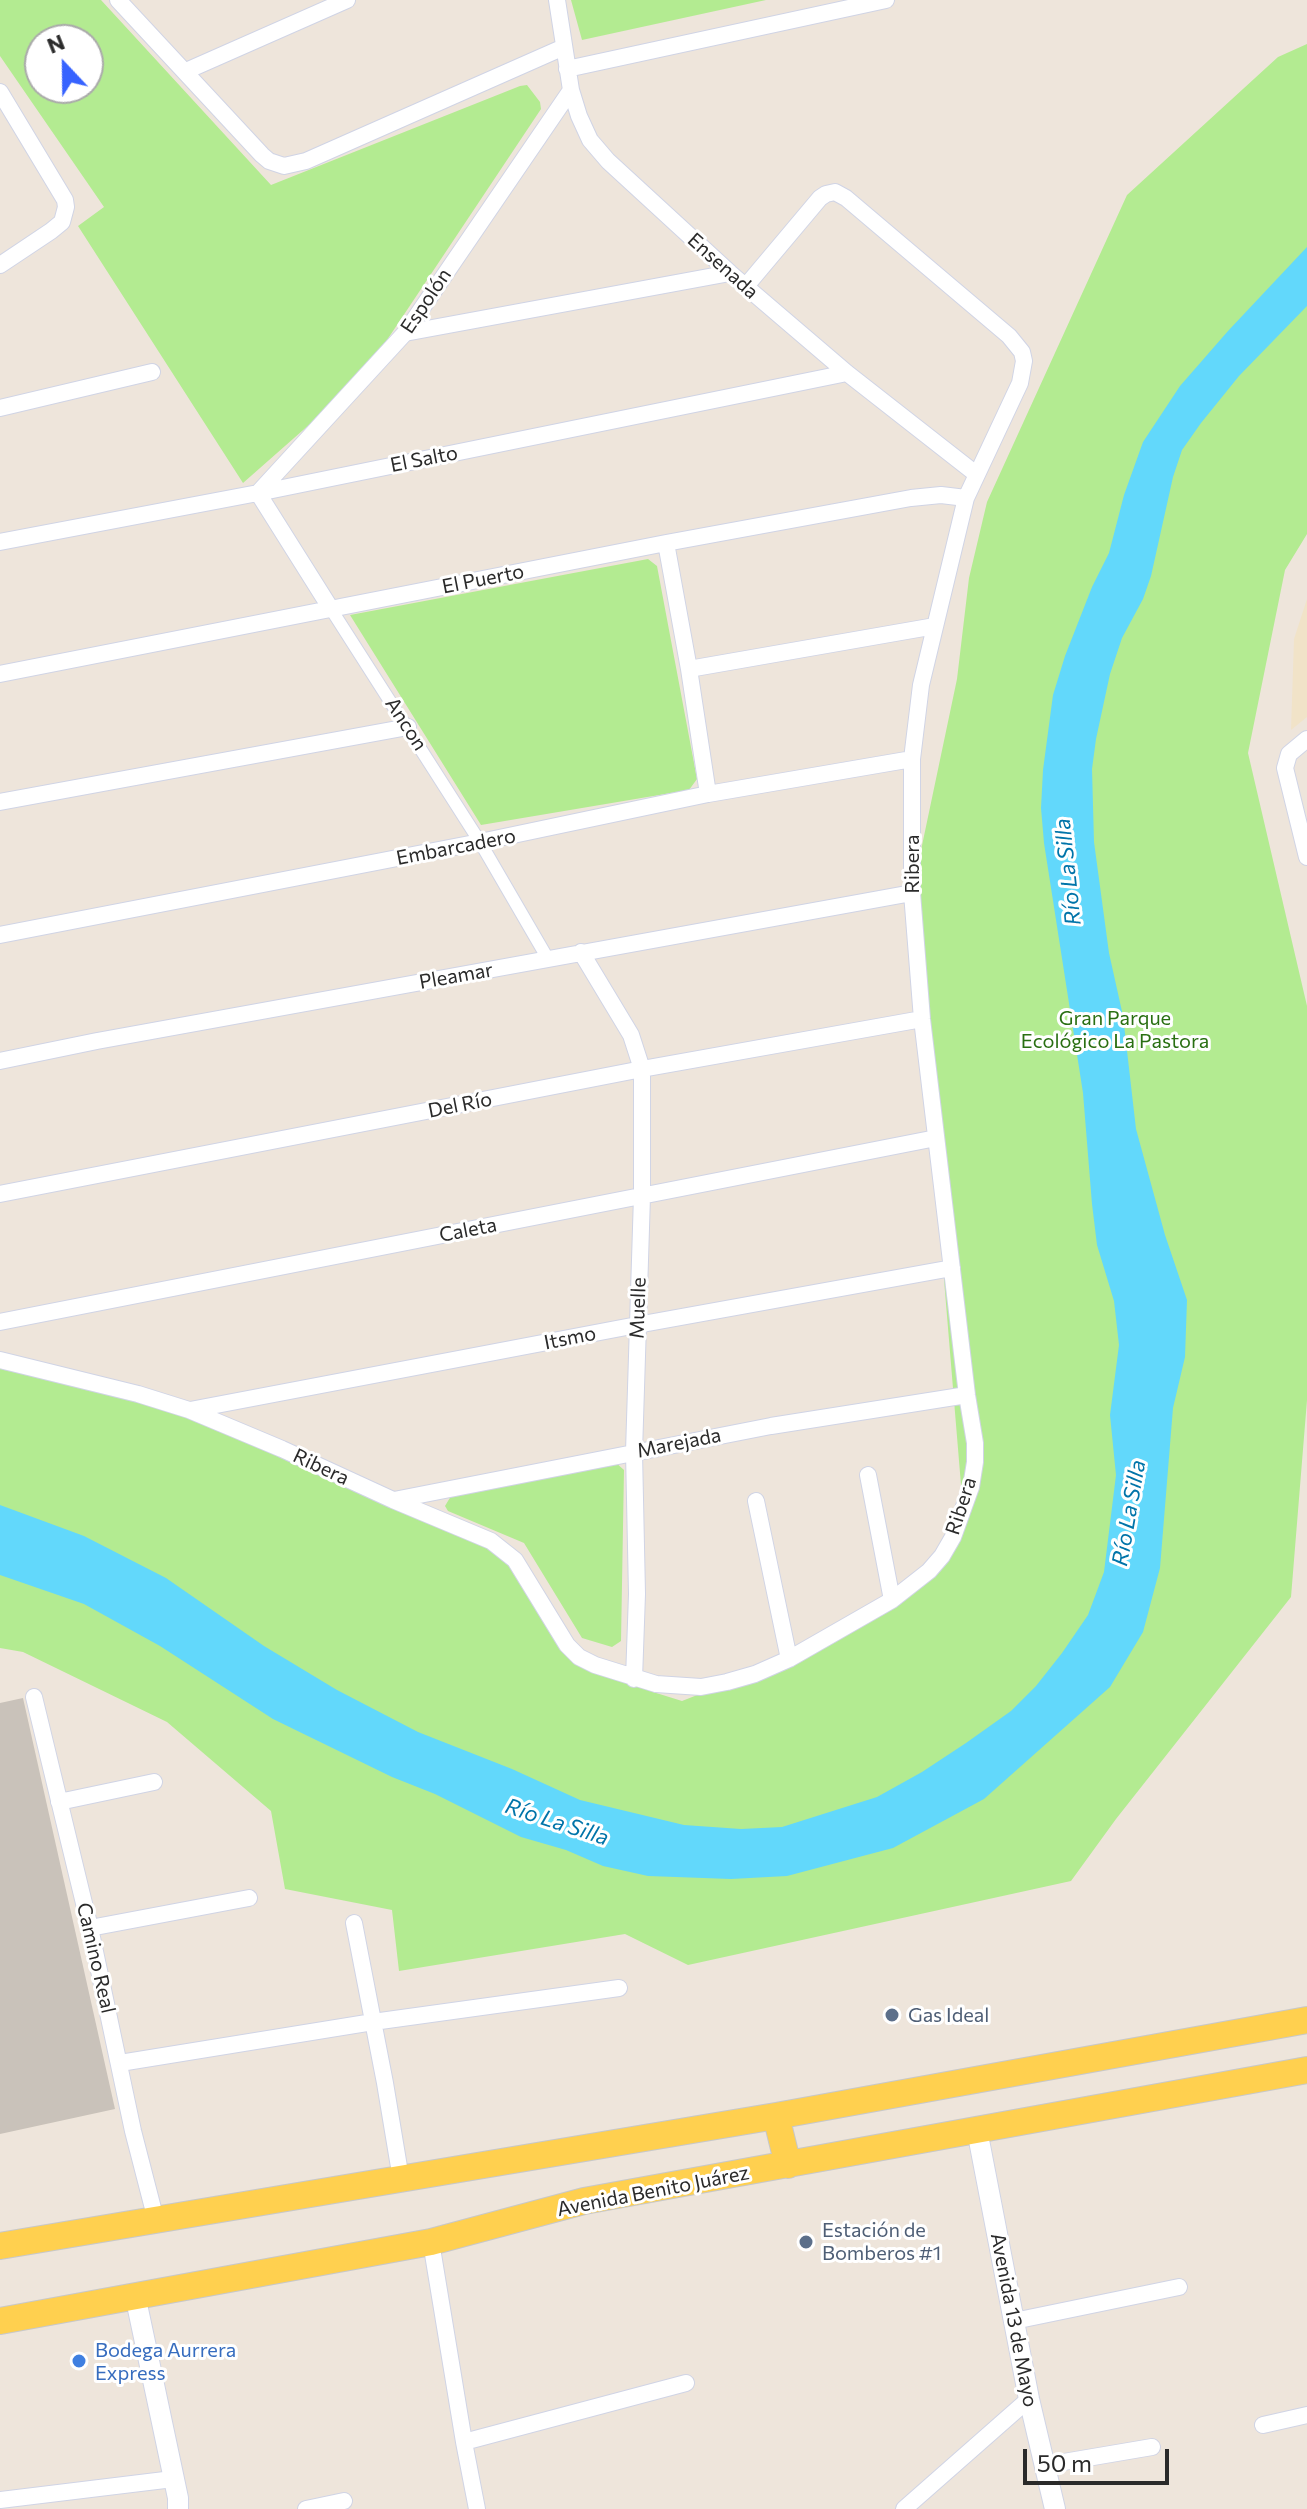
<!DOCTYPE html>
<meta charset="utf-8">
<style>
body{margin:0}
#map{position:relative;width:1307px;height:2509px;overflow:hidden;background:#eee5db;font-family:Commissioner,sans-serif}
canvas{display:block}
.north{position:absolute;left:24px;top:24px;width:80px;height:80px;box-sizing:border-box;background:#fff;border:2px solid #aaa;border-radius:50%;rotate:338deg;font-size:22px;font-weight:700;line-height:32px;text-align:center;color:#2a2a2a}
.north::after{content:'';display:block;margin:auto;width:28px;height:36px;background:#3763ff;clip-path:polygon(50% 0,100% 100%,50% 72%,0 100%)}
.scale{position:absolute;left:1023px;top:2449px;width:146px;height:36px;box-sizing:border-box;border:4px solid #2a2a2a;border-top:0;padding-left:10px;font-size:24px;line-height:28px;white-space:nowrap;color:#2a2a2a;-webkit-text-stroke:6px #fff;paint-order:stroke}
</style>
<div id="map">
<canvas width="1307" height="2509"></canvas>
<div class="north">N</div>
<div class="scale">50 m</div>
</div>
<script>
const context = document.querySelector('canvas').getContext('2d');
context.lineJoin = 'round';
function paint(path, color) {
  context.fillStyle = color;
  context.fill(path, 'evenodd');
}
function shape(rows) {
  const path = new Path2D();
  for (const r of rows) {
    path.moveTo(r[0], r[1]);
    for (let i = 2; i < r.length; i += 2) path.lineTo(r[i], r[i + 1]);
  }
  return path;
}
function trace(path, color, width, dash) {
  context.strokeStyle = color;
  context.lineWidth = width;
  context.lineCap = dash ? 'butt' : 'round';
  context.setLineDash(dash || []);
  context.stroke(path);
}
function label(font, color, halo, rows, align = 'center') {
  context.font = font + ' Commissioner,sans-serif';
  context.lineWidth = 6;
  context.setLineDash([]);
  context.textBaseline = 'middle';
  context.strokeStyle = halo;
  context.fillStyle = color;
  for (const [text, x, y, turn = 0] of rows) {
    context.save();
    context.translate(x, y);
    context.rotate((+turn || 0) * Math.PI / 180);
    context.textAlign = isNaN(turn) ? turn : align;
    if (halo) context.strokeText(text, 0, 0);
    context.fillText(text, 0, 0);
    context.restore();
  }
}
const education = shape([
 [1307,599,1307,717,1291,730,1294,639]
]);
const green = shape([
 [0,0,101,0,271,185,520,86,527,85,540,102,541,109,361,379,243,483,78,226,104,207,0,56],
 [40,40,88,40,88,88,40,88],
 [571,0,766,0,582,40],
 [1307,44,1307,534,1285,570,1248,753,1307,1006,1307,1400,1291,1597,1116,1819,1071,1881,688,1965,625,1934,399,1971,392,1910,285,1889,271,1811,167,1722,23,1652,0,1648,0,1360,138,1394,504,1550,567,1645,656,1684,653,1692,682,1701,789,1659,929,1571,963,1509,912,893,957,679,969,578,987,502,1127,195,1278,57],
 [648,559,657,566,697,779,689,790,481,825,350,615],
 [615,1462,624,1470,621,1641,612,1647,582,1638,524,1543,448,1511,445,1506,451,1496]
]);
const water = shape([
 [1307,247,1307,306,1239,376,1201,423,1182,450,1173,477,1151,576,1143,599,1122,638,1110,674,1096,739,1092,769,1094,842,1109,953,1123,1016,1136,1129,1165,1235,1187,1300,1185,1357,1173,1408,1160,1568,1143,1632,1110,1687,984,1799,893,1848,787,1876,731,1879,648,1876,603,1866,566,1850,521,1837,435,1794,392,1777,273,1719,160,1646,84,1604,0,1575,0,1505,84,1536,166,1578,264,1646,337,1690,418,1732,512,1769,580,1800,684,1825,741,1829,782,1827,877,1797,922,1772,966,1743,1011,1711,1036,1686,1062,1653,1088,1615,1104,1572,1116,1475,1110,1415,1119,1345,1114,1301,1097,1245,1092,1204,1083,1093,1044,843,1041,808,1043,770,1053,695,1065,656,1092,587,1109,553,1124,495,1143,442,1180,386,1228,331]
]);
const building = shape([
 [23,1698,115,2109,0,2134,0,1703]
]);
const pedestrian = shape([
 [331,609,480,842,548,959]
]);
const minor = shape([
 [118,0,262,155,269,161,284,166,306,161,564,47],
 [557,0,571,90,579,116,590,140,608,161,730,273,847,373,976,474],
 [567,69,886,0],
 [186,71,347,0],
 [0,92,65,200,66,207,62,222,51,231,0,265],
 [405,333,730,273],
 [0,408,152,372],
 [0,542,258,493,847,373],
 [666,543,689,669,708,794],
 [331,609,258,493,405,333,571,90],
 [689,669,935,626],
 [0,674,666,543,911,498,941,495,966,498],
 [1307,739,1289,754,1285,768,1307,857],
 [0,802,408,727],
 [0,935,480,842,708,794,912,759],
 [581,952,631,1035,642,1069,642,1196,634,1452,637,1594,634,1679],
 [0,1061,97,1041,912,893],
 [0,1194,642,1069,922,1019],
 [0,1322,936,1138],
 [0,1360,138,1394,189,1410,282,1449,393,1500,491,1541,515,1560,567,1645,579,1657,595,1665,656,1684,701,1687,727,1682,755,1674,789,1659,892,1600,929,1571,942,1556,953,1537,971,1487,975,1462,975,1443,967,1395,922,1019,912,893,912,759,921,685,966,498,1020,383,1024,361,1022,352,1009,336,846,198,835,192,826,194,820,198,746,286],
 [190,1410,637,1325,952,1268],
 [868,1475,892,1600],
 [394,1500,771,1426,967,1395],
 [756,1501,789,1659],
 [34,1697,90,1928,133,2131,156,2220],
 [59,1802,154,1782],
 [354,1923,385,2083,401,2179],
 [90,1928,249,1898],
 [120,2063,373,2022,619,1988],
 [431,2242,464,2442,477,2509],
 [1014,2321,1179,2287],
 [1263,2425,1307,2415],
 [464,2442,686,2383],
 [1046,2465,1152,2447],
 [0,2500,173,2479],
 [306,2509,344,2501],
 [904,2509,1029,2399]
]);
const tertiary = shape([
 [977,2130,1029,2399,1055,2509],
 [135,2295,178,2498,178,2509]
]);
const primary = shape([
 [776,2116,788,2165],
 [0,2246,776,2116,1307,2020],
 [0,2321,431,2242,584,2201,1307,2070]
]);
const markers = [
 [892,2015,8,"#5c6f8a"],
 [806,2242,8,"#5c6f8a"],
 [79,2361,8,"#3f7fe0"]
];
const streetNames = [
 ["Ensenada",723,266,42],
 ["Espolón",426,301,-56],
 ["El Salto",424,459,-11],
 ["El Puerto",483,579,-11],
 ["Ancon",406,724,57],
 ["Embarcadero",456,847,-11],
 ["Ribera",912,864,-90],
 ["Pleamar",456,976,-10],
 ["Del Río",460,1105,-11],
 ["Caleta",468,1230,-11],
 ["Muelle",638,1308,-88],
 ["Itsmo",570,1338,-11],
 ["Marejada",679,1443,-11],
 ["Ribera",321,1467,25],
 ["Ribera",961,1506,-72],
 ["Camino Real",96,1958,77],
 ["Avenida Benito Juárez",653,2191,-11],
 ["Avenida 13 de Mayo",1014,2320,79]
];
const parkNames = [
 ["Gran Parque",1115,1018],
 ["Ecológico La Pastora",1115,1041]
];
const serviceNames = [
 ["Gas Ideal",908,2015],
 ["Estación de",822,2230],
 ["Bomberos #1",822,2253]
];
const shopNames = [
 ["Bodega Aurrera",95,2350],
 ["Express",95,2373]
];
const waterNames = [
 ["Río La Silla",1068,872,-96],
 ["Río La Silla",1129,1513,-80],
 ["Río La Silla",557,1822,18]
];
paint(education, '#f1e3c8');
paint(green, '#b3eb91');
paint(water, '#62d8fb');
paint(building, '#c9c2ba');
trace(pedestrian, '#d0d4e5', 14);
trace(minor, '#d0d4e5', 18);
trace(tertiary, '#d0d4e5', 22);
trace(primary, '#c8c8c8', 28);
trace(pedestrian, '#fff', 12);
trace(minor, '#fff', 16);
trace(tertiary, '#fff', 20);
trace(primary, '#ffd04f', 26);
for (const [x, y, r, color] of markers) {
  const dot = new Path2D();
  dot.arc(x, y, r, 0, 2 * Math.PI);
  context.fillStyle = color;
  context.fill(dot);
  trace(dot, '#fff', 3);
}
label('20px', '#2a2a2a', '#fff', streetNames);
label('20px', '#296f12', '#fff', parkNames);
label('20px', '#4e5e75', '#fff', serviceNames, 'left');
label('20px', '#366cbe', '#fff', shopNames, 'left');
label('italic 22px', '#0074a9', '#fff', waterNames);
</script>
